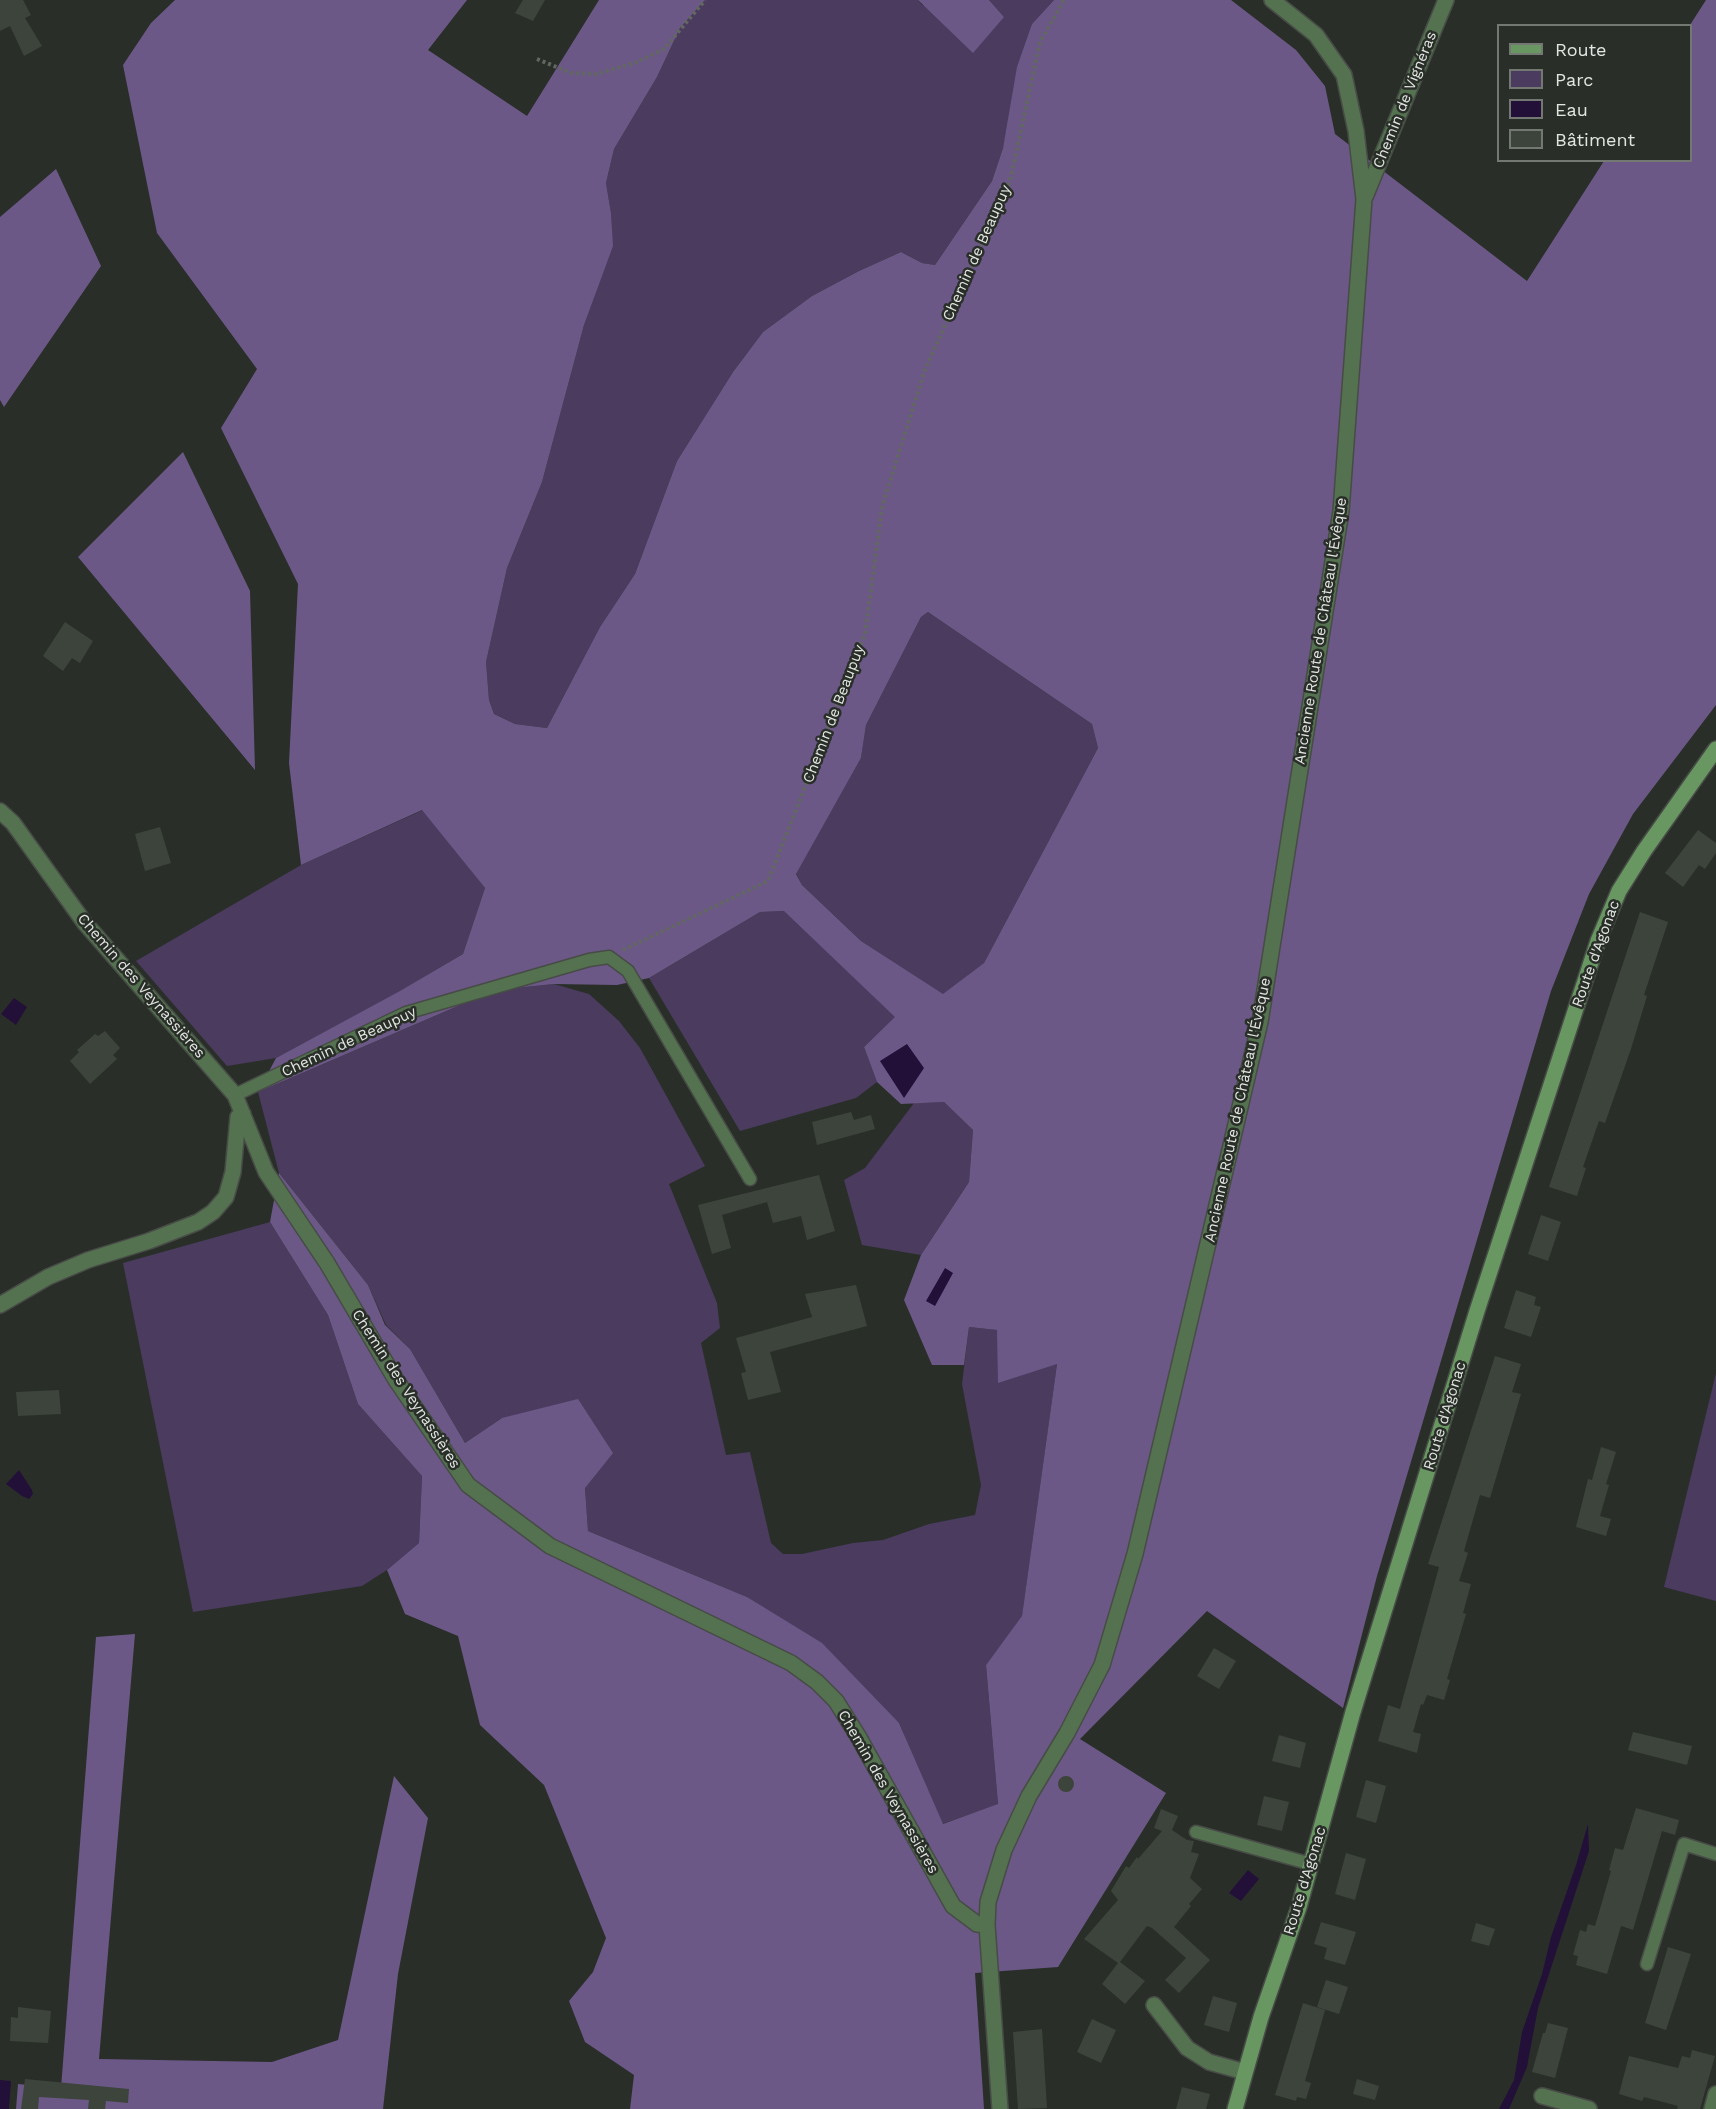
<!DOCTYPE html>
<meta charset="utf-8">
<style>
body{margin:0}
#map{position:relative;width:1716px;height:2109px;overflow:hidden;background:#292f28;font-family:"Work Sans",sans-serif}
canvas{display:block}
.legend{position:absolute;left:1497px;top:24px;width:195px;height:138px;box-sizing:border-box;background:#292f28;border:2px solid #737872;margin:0;padding:8px 10px;list-style:none;font-size:18px;color:#e2e6e2}
.legend li{display:flex;align-items:center;gap:12px;height:30px}
.legend b{width:30px;border:2px solid #737872}
</style>
<div id="map">
<canvas width="1716" height="2109"></canvas>
<ul class="legend">
<li><b style="height:8px;background:#689762"></b>Route</li>
<li><b style="height:16px;background:#4a3b5f"></b>Parc</li>
<li><b style="height:16px;background:#231039"></b>Eau</li>
<li><b style="height:16px;background:#3d443c"></b>Bâtiment</li>
</ul>
</div>
<script>
const context = document.querySelector('canvas').getContext('2d');
context.lineJoin = 'round';
function paint(path, color) {
  context.fillStyle = color;
  context.fill(path, 'evenodd');
}
function shape(rows) {
  const path = new Path2D();
  for (const r of rows) {
    if (r.length === 3) {
      path.moveTo(r[0] + r[2], r[1]);
      path.arc(r[0], r[1], r[2], 0, 2 * Math.PI);
      continue;
    }
    path.moveTo(r[0], r[1]);
    for (let i = 2; i < r.length; i += 2) path.lineTo(r[i], r[i + 1]);
  }
  return path;
}
function trace(path, color, width, dash) {
  context.strokeStyle = color;
  context.lineWidth = width;
  context.lineCap = dash ? 'butt' : 'round';
  context.setLineDash(dash || []);
  context.stroke(path);
}
function label(font, color, halo, rows, align = 'center') {
  context.font = font + ' "Work Sans",sans-serif';
  context.lineWidth = 5;
  context.setLineDash([]);
  context.textBaseline = 'middle';
  context.strokeStyle = halo;
  context.fillStyle = color;
  for (const [text, x, y, turn = 0] of rows) {
    context.save();
    context.translate(x, y);
    context.rotate((+turn || 0) * Math.PI / 180);
    context.textAlign = isNaN(turn) ? turn : align;
    if (halo) context.strokeText(text, 0, 0);
    context.fillText(text, 0, 0);
    context.restore();
  }
}
const green = shape([
 [705,0,918,0,922,5,1004,17,989,0,1054,0,1032,24,1003,148,992,181,935,265,922,263,901,252,859,271,812,296,763,332,733,372,677,461,635,574,600,627,547,728,515,724,494,714,489,700,486,662,507,568,542,482,584,325,612,246,611,213,606,183,614,149,657,77,680,28],
 [928,612,1092,724,1098,748,984,963,943,995,861,941,802,885,796,873,861,758,866,725,921,617],
 [423,810,485,888,463,954,401,991,276,1058,227,1066,136,961,301,865],
 [785,911,896,1017,864,1047,877,1082,856,1098,740,1131,649,978,760,912],
 [554,984,589,994,619,1021,640,1048,705,1166,669,1184,717,1303,720,1328,701,1343,726,1455,750,1452,771,1543,783,1554,802,1554,853,1543,883,1540,929,1524,975,1515,981,1485,962,1384,969,1327,997,1330,1057,1364,1022,1617,986,1665,998,1805,942,1824,899,1723,747,1597,588,1531,585,1488,502,1418,465,1443,410,1349,386,1325,368,1285,279,1173,258,1092,495,990],
 [944,1102,973,1130,969,1182,921,1255,862,1245,844,1180,865,1168,914,1103],
 [270,1222,328,1315,358,1404,422,1476,419,1543,387,1570,362,1586,193,1612,123,1263],
 [1716,1373,1716,1601,1664,1587]
]);
const forest = shape([
 [175,0,467,0,428,50,527,116,599,0,705,0,680,28,657,77,614,149,606,183,611,213,613,246,584,325,542,482,507,568,486,662,489,700,494,714,515,724,547,728,600,627,635,574,677,461,733,372,763,332,812,296,859,271,901,252,922,263,935,265,992,181,1003,148,1017,67,1032,24,1054,0,1231,0,1296,50,1325,86,1335,134,1527,281,1604,161,1690,160,1690,25,1706,0,1716,0,1716,705,1633,814,1589,894,1551,991,1377,1576,1343,1708,1207,1611,1080,1739,1166,1793,1058,1967,975,1973,984,2109,630,2109,634,2075,585,2042,569,2001,593,1972,606,1938,544,1785,480,1725,458,1636,405,1614,387,1570,419,1543,422,1476,358,1404,328,1315,270,1222,279,1173,368,1285,385,1325,410,1349,465,1443,502,1418,578,1399,613,1453,585,1488,588,1531,747,1597,822,1643,899,1723,943,1824,998,1804,986,1665,1022,1616,1057,1364,998,1383,997,1330,969,1327,964,1365,932,1365,904,1300,921,1255,969,1182,973,1130,944,1102,901,1104,877,1082,864,1047,895,1017,784,911,760,912,649,978,617,985,554,984,495,990,258,1092,276,1058,400,991,463,954,485,888,422,810,301,865,289,763,298,584,221,428,257,369,157,233,123,65,151,23],
 [928,612,1092,724,1098,748,984,963,943,994,861,941,802,885,796,874,861,758,866,725,921,617],
 [918,0,989,0,1004,17,973,53],
 [56,169,101,266,4,407,0,400,0,217],
 [183,452,250,591,255,770,78,557],
 [135,1634,99,2059,272,2062,338,2040,394,1776,428,1818,398,1974,383,2109,16,2109,18,2084,61,2088,96,1637]
]);
const water = shape([
 [14,998,27,1007,16,1025,1,1014],
 [907,1044,924,1068,904,1098,880,1061],
 [945,1268,953,1273,935,1306,926,1301],
 [19,1470,32,1490,33,1494,29,1499,22,1496,6,1484],
 [1588,1824,1589,1851,1538,2008,1527,2067,1509,2109,1499,2109,1514,2080,1522,2032,1542,1974,1551,1937,1576,1865],
 [1248,1870,1259,1879,1241,1901,1229,1893],
 [0,2080,11,2081,9,2109,0,2109]
]);
const building = shape([
 [0,0,23,0,31,15,25,18,42,46,24,56,10,26,0,31],
 [523,0,545,0,533,21,515,13],
 [65,622,93,641,80,663,72,658,63,671,43,656],
 [160,827,171,863,145,871,135,834],
 [1698,830,1716,843,1716,853,1705,869,1699,865,1683,887,1665,873],
 [1640,912,1668,922,1644,995,1647,996,1631,1049,1605,1123,1599,1121,1583,1167,1586,1168,1577,1196,1549,1187],
 [105,1031,120,1048,113,1055,117,1059,90,1084,70,1061,79,1052,77,1050,95,1034,98,1036],
 [851,1112,854,1120,871,1115,875,1129,817,1145,812,1122],
 [819,1175,835,1231,807,1240,801,1216,773,1223,767,1202,722,1215,731,1248,712,1254,698,1205],
 [1541,1215,1561,1222,1548,1261,1528,1254],
 [856,1285,867,1326,770,1352,781,1392,748,1400,741,1373,746,1372,736,1338,812,1317,805,1294],
 [1516,1290,1536,1297,1534,1305,1541,1307,1531,1337,1504,1328],
 [1495,1356,1521,1364,1512,1392,1521,1394,1490,1498,1480,1495,1464,1551,1468,1553,1459,1581,1471,1584,1463,1613,1466,1614,1447,1679,1450,1680,1444,1700,1427,1695,1423,1705,1421,1704,1413,1732,1421,1734,1417,1753,1378,1741,1388,1705,1400,1709,1439,1567,1428,1564],
 [59,1390,61,1414,18,1416,16,1392],
 [1601,1447,1616,1452,1606,1484,1609,1485,1600,1516,1611,1519,1606,1536,1576,1527,1588,1479,1592,1480],
 [1214,1648,1236,1661,1219,1689,1197,1676],
 [1633,1732,1692,1746,1687,1765,1628,1750],
 [1279,1735,1306,1743,1300,1768,1272,1761],
 [1066,1784,8],
 [1366,1780,1386,1786,1376,1823,1356,1817],
 [1264,1796,1289,1802,1282,1831,1257,1825],
 [1636,1808,1679,1820,1675,1835,1662,1831,1633,1930,1621,1926,1607,1974,1576,1965,1578,1956,1573,1955,1580,1930,1586,1932,1588,1924,1595,1926,1611,1871,1609,1870,1615,1848,1623,1850],
 [1161,1809,1178,1816,1172,1830,1187,1840,1194,1841,1191,1852,1199,1854,1190,1878,1202,1889,1189,1904,1191,1906,1174,1927,1210,1960,1179,1993,1165,1980,1186,1958,1152,1928,1147,1926,1120,1962,1145,1981,1125,2004,1102,1984,1118,1963,1084,1939,1118,1900,1111,1891,1126,1866,1129,1868,1137,1857,1138,1859,1162,1831,1154,1828],
 [1346,1853,1366,1859,1355,1900,1335,1894],
 [1321,1922,1356,1932,1345,1965,1324,1959,1327,1948,1314,1944],
 [1476,1923,1495,1929,1489,1946,1471,1941],
 [1668,1947,1691,1954,1666,2030,1645,2023],
 [1326,1980,1348,1987,1339,2014,1317,2007],
 [1213,1996,1237,2003,1229,2032,1204,2025],
 [1303,2003,1325,2010,1305,2081,1311,2083,1306,2099,1297,2097,1296,2101,1275,2095],
 [18,2007,51,2011,48,2043,10,2041,11,2017,18,2018],
 [1092,2019,1116,2030,1101,2063,1077,2052],
 [1548,2023,1568,2028,1555,2078,1532,2072,1543,2033,1545,2033],
 [1042,2029,1047,2108,1018,2109,1013,2032],
 [1692,2050,1715,2056,1700,2109,1677,2109,1678,2106,1644,2097,1642,2101,1619,2094,1629,2056,1678,2068,1682,2056,1690,2058],
 [25,2079,129,2089,128,2103,106,2101,105,2109,88,2109,89,2100,39,2097,38,2109,21,2109],
 [1357,2079,1379,2086,1375,2100,1353,2094],
 [1182,2087,1210,2094,1206,2109,1176,2109]
]);
const path = shape([
 [537,59,571,73,597,74,637,62,664,49,705,0],
 [623,950,768,881,865,634,882,507,924,372,1010,181,1040,42,1064,0]
]);
const service = shape([
 [235,1095,406,1013,589,960,609,957,628,971,750,1179],
 [1196,1832,1311,1864],
 [1647,1964,1684,1844,1716,1854]
]);
const minor = shape([
 [1365,197,1446,0],
 [0,811,13,823,84,922,235,1095,266,1172,327,1263,396,1380,468,1485,550,1546,791,1663,817,1682,836,1701,858,1736,953,1906,977,1924,987,1925],
 [0,1305,48,1277,88,1260,149,1241,198,1222,213,1212,226,1197,233,1172,238,1117,243,1114],
 [1154,2005,1187,2048,1209,2062,1245,2072],
 [1542,2096,1589,2109],
 [1000,2109,987,1925,988,1902,1004,1850,1029,1796,1067,1733,1102,1665,1135,1554,1260,1022,1341,511,1364,199,1356,131,1344,75,1316,35,1272,0],
 [1712,2109,1716,2094]
]);
const secondary = shape([
 [1235,2109,1261,2017,1299,1907,1353,1712,1477,1311,1598,941,1619,891,1644,851,1716,749]
]);
const streetNames = [
 ["Chemin de Vignéras",1405,100,-68],
 ["Chemin de Beaupuy",977,253,-66],
 ["Ancienne Route de Château l'Évêque",1321,631,-81],
 ["Chemin de Beaupuy",834,714,-69],
 ["Route d'Agonac",1596,954,-70],
 ["Chemin des Veynassières",141,986,49],
 ["Chemin de Beaupuy",349,1042,-25],
 ["Ancienne Route de Château l'Évêque",1238,1110,-78],
 ["Chemin des Veynassières",406,1389,57],
 ["Route d'Agonac",1445,1416,-73],
 ["Chemin des Veynassières",888,1792,60],
 ["Route d'Agonac",1305,1881,-73]
];
paint(green, '#4a3b5f');
paint(forest, '#6b5887');
paint(water, '#231039');
paint(building, '#3d443c');
trace(service, '#474c46', 15);
trace(minor, '#474c46', 18);
trace(secondary, '#474c46', 18);
trace(path, '#626861', 4, [3, 3]);
trace(service, '#547150', 12);
trace(minor, '#547150', 15);
trace(secondary, '#689762', 15);
label('15px', '#e2e6e2', '#292f28', streetNames);
</script>
